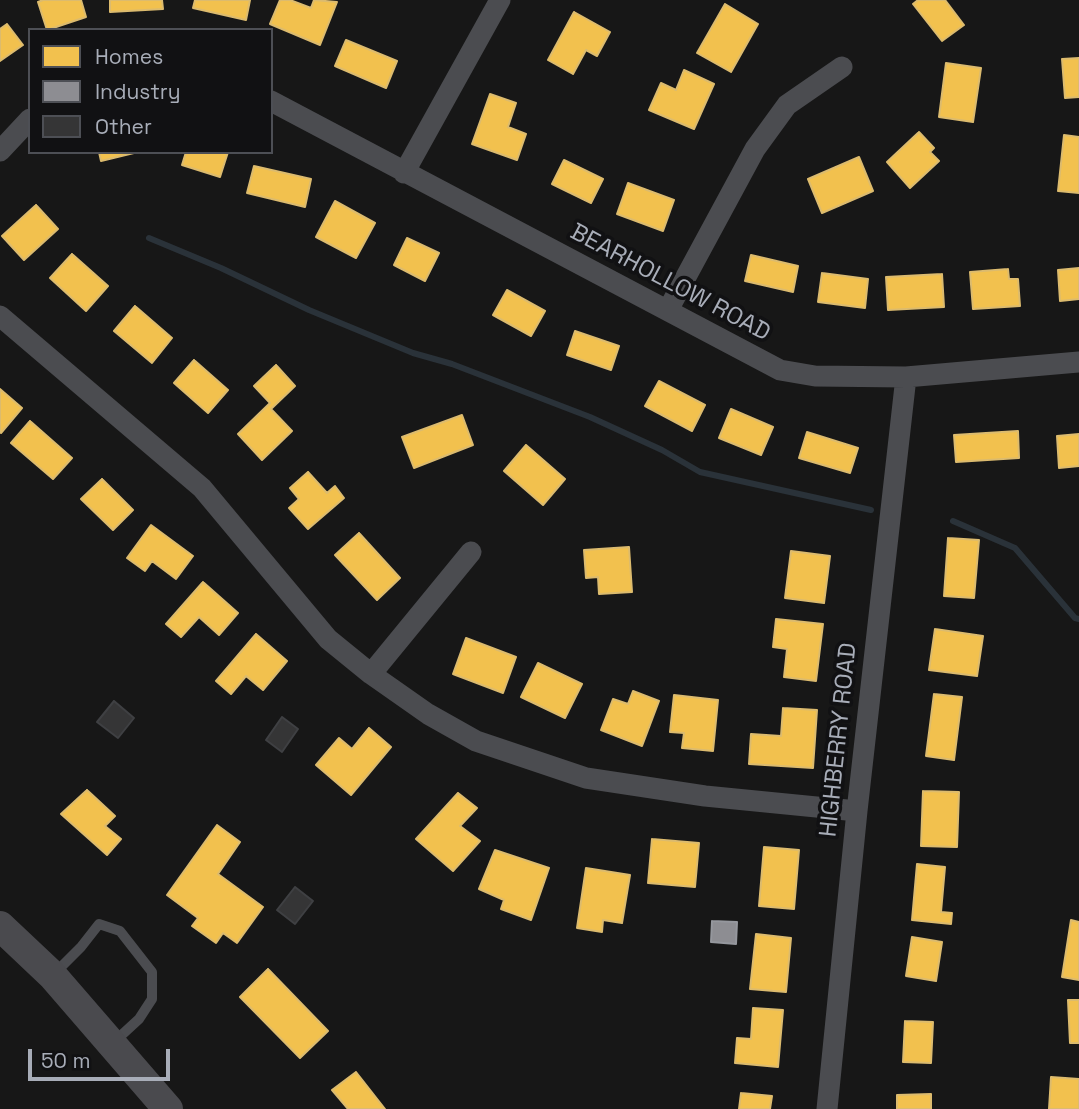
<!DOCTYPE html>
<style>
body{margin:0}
#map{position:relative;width:1079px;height:1109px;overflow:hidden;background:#171717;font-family:"Space Grotesk",sans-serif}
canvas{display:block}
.legend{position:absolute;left:28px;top:28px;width:245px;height:126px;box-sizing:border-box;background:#111113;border:2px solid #4d4f55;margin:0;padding:9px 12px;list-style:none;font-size:21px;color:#a8adb8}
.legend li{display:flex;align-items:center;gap:14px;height:35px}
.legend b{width:35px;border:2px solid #4d4f55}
.scale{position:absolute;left:28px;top:1049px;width:142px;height:32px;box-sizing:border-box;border:4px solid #a8adb8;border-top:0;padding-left:9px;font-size:21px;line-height:24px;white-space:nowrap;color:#a8adb8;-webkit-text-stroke:5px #111113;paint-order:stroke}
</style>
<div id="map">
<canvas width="1079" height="1109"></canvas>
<ul class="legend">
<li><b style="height:19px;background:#f2c14e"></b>Homes</li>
<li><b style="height:19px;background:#8d8d92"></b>Industry</li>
<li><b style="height:19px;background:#353536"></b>Other</li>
</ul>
<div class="scale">50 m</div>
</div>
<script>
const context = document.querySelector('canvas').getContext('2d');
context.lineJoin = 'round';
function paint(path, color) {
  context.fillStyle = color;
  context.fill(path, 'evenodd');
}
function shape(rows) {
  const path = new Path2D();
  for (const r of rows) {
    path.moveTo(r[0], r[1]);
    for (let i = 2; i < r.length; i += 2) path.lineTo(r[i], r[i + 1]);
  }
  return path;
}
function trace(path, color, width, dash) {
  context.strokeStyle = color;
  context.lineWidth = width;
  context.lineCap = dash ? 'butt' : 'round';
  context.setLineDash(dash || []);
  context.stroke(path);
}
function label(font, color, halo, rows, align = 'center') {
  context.font = font + ' "Space Grotesk",sans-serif';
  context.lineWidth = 7;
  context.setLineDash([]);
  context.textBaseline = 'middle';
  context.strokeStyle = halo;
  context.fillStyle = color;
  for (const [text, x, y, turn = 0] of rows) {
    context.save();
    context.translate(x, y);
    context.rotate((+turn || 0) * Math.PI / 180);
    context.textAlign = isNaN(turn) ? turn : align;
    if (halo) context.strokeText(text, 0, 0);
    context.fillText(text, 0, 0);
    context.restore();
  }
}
const homes = shape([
 [43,0,81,0,86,17,47,30,38,2,43,0],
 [110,0,162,0,163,9,110,12,110,0],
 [195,0,250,0,246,20,193,8,195,0],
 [280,0,290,0,311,8,314,0,337,2,320,45,270,24,280,0],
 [918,0,945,0,964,25,942,41,913,4,918,0],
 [725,4,758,24,731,72,697,53,725,4],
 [574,12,610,32,597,56,586,50,573,74,548,60,574,12],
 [7,24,23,45,0,61,0,29,7,24],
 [346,40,397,61,386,88,335,66,346,40],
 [1079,58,1079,97,1065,98,1062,59,1079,58],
 [946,63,981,68,973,122,939,117,946,63],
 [684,70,714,84,694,129,649,110,661,83,676,90,684,70],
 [490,94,516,103,508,127,526,134,517,160,472,144,490,94],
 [919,132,934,148,930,152,939,161,910,188,887,162,919,132],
 [1064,135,1079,137,1079,193,1058,191,1064,135],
 [99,152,138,152,101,161,99,152],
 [186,152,228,152,220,177,182,165,186,152],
 [859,157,873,191,822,213,808,179,859,157],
 [564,160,603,179,591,203,552,184,564,160],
 [254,166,311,179,305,207,247,193,254,166],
 [628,183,674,200,663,231,617,214,628,183],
 [335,201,375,223,356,258,316,237,335,201],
 [36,205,58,229,24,260,2,236,36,205],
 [407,238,439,253,425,281,394,265,407,238],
 [72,254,108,286,86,311,50,278,72,254],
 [751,255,798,266,793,292,745,281,751,255],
 [1079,268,1079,299,1060,301,1058,270,1079,268],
 [1008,269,1009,279,1018,279,1020,306,973,309,970,272,1008,269],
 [822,273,868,279,865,308,818,302,822,273],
 [942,274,944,307,888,310,886,277,942,274],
 [507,290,545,311,531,336,493,315,507,290],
 [135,306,172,338,152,363,114,331,135,306],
 [575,331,619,346,611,370,567,355,575,331],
 [194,360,228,390,208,413,174,383,194,360],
 [276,365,295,386,271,409,292,431,262,460,238,434,270,403,254,386,276,365],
 [659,381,705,405,692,431,645,406,659,381],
 [0,389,22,408,1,433,0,432,0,389],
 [731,409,773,427,761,455,719,438,731,409],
 [462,415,473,445,414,468,402,437,462,415],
 [30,421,72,458,53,479,11,443,30,421],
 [1018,431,1019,458,956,462,954,435,1018,431],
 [807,432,858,448,850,473,799,458,807,432],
 [1079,434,1079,466,1059,468,1057,436,1079,434],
 [526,445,565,479,543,505,504,471,526,445],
 [308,472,327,493,335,486,344,498,308,529,289,508,299,499,290,488,308,472],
 [102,479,133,510,113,530,81,499,102,479],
 [151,525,193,556,176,579,152,561,145,571,127,558,151,525],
 [359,533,400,578,377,600,335,555,359,533],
 [948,538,979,540,974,598,944,596,948,538],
 [629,547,632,592,599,594,598,577,586,578,584,550,629,547],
 [791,551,830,556,824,603,785,598,791,551],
 [203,582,238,613,219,635,199,617,181,637,166,624,203,582],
 [776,619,823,624,816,681,784,677,787,649,773,647,776,619],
 [935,629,983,636,977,676,929,670,935,629],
 [256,634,287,661,263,690,246,676,231,694,216,681,256,634],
 [466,638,516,657,503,693,453,674,466,638],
 [538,663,582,684,565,718,521,697,538,663],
 [633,691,659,701,642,746,601,730,613,699,628,704,633,691],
 [934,694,962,697,954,760,926,756,934,694],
 [674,695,718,700,713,751,682,748,684,733,670,732,674,695],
 [783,708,817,710,813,768,749,764,751,734,781,736,783,708],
 [369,728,391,747,351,795,316,765,339,738,352,749,369,728],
 [87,790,115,816,105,826,121,839,107,855,61,814,87,790],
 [923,791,959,792,957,847,921,846,923,791],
 [458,793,477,808,460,826,480,841,453,871,416,839,458,793],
 [217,825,240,842,218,874,263,907,237,943,223,933,216,943,192,926,198,918,167,895,217,825],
 [652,839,699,843,695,887,648,883,652,839],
 [764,847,799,850,794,909,759,906,764,847],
 [495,850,549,868,531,920,501,909,504,900,479,889,495,850],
 [917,864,945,867,941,912,952,913,951,924,912,920,917,864],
 [586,868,630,875,622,923,603,920,602,932,577,928,586,868],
 [1071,920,1079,922,1079,980,1062,977,1071,920],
 [756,934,791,938,786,992,750,989,756,934],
 [912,937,942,942,936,981,906,976,912,937],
 [268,969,328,1031,300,1058,240,997,268,969],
 [1068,1000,1079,1000,1079,1043,1070,1043,1068,1000],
 [753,1008,783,1010,778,1067,735,1063,737,1038,751,1039,753,1008],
 [905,1021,933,1022,931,1063,903,1062,905,1021],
 [356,1072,385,1109,348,1109,332,1090,356,1072],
 [1051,1077,1079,1079,1079,1109,1049,1109,1051,1077],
 [741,1093,772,1096,770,1109,739,1109,741,1093],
 [931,1094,931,1109,897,1109,897,1095,931,1094]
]);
const industry = shape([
 [712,921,737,922,736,944,711,942,712,921]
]);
const stream = shape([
 [149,238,221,268,309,310,413,353,452,364,590,417,662,450,700,472,871,510],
 [953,521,1015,548,1075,618,1079,619]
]);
const building = shape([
 [114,701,134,718,118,738,97,722,114,701],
 [282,717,298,729,282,752,266,740,282,717],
 [295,887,313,901,295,924,277,910,295,887]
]);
const lane = shape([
 [55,973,81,947,99,924,120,931,152,972,152,999,139,1019,114,1042]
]);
const street = shape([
 [271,101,780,370,815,376,906,377,1079,362],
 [0,151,30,119],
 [404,173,500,0],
 [668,310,755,149,787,105,842,67],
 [0,316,202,488,328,639,371,674,428,714,476,741,586,778,705,796,857,811],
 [371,674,471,552],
 [827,1109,857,811,906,377]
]);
const secondary = shape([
 [0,926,52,975,168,1109]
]);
const streetNames = [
 ["BEARHOLLOW ROAD",670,283,28],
 ["HIGHBERRY ROAD",839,740,-84]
];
paint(homes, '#f2c14e');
trace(homes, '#dcbb6e', 2);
paint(industry, '#8d8d92');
trace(industry, '#95979d', 2);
trace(stream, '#2a3239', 6);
paint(building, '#353536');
trace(building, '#3f4043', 2);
trace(lane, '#4b4c50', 10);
trace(street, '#4b4c50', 21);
trace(secondary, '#4a4a4e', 30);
label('24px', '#a8adb8', '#111113', streetNames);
</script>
